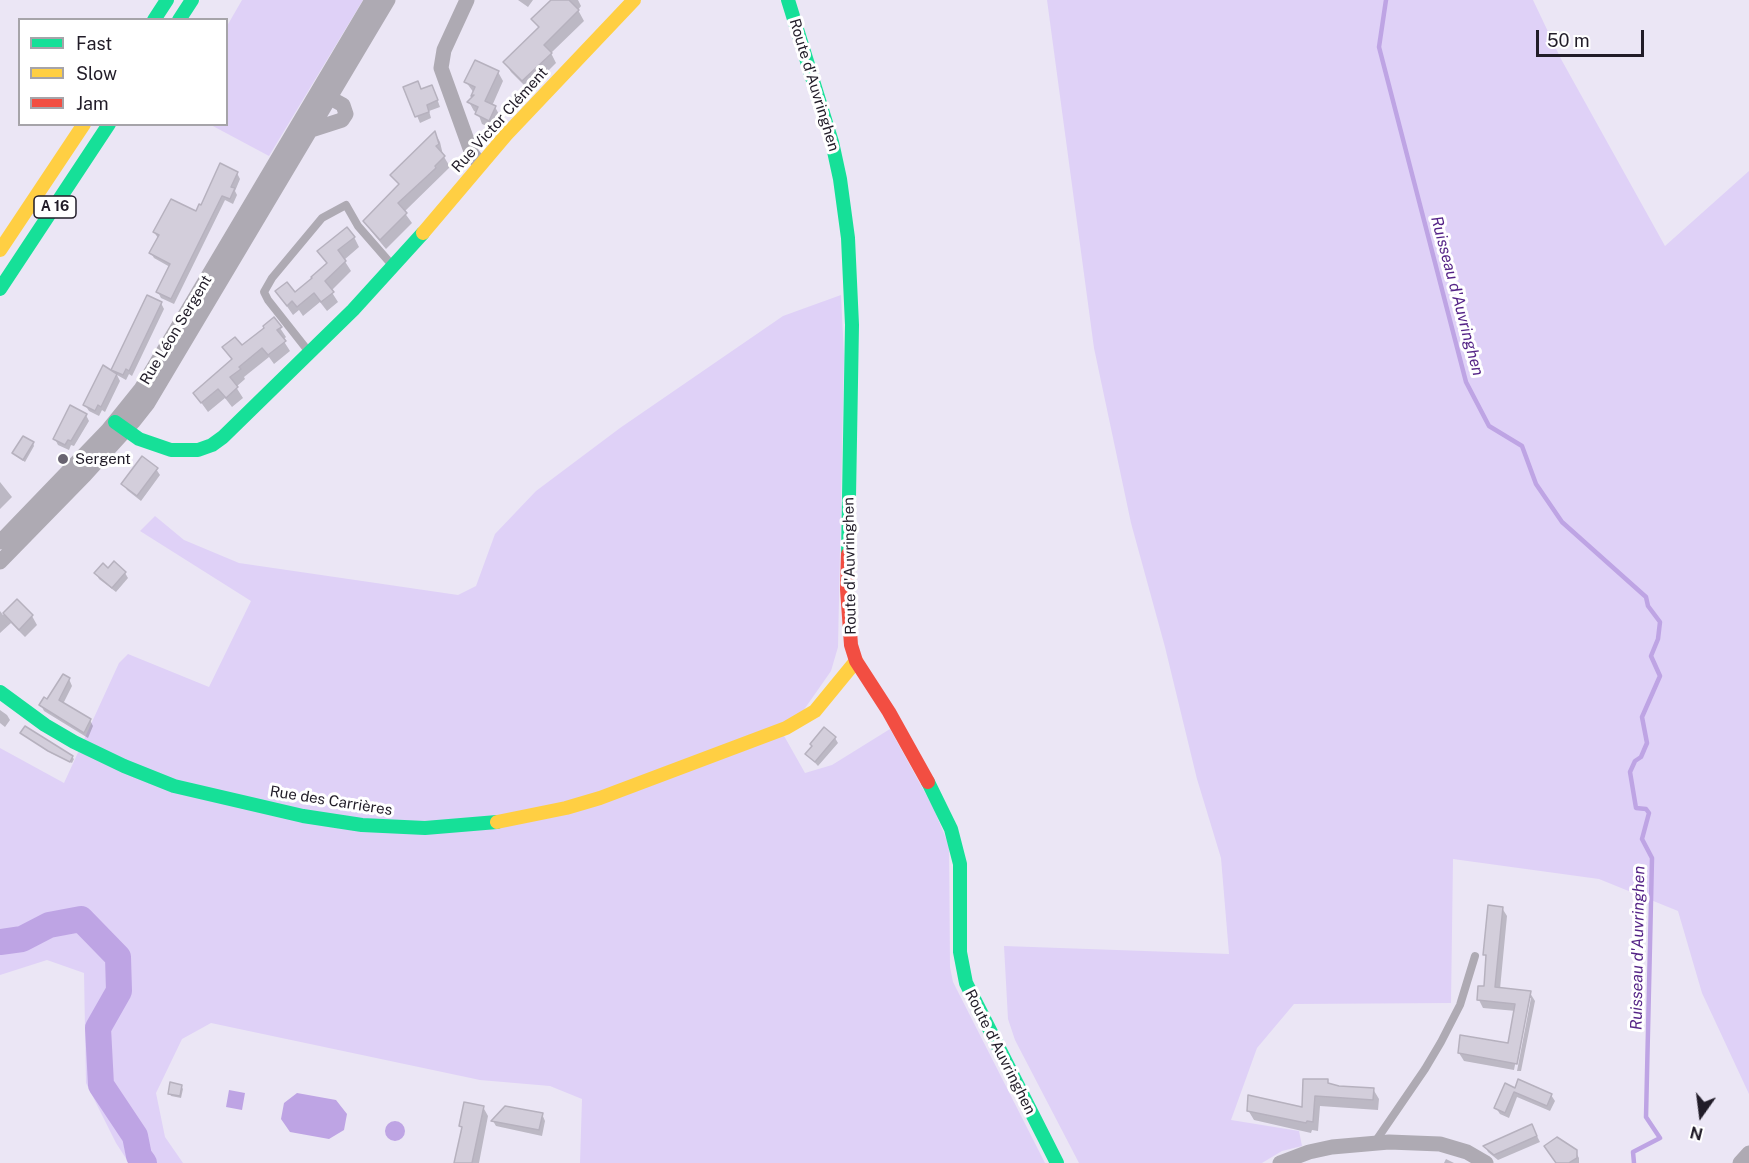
<!DOCTYPE html>
<meta charset="utf-8">
<style>
body{margin:0}
#map{position:relative;width:1749px;height:1163px;overflow:hidden;background:#ebe6f5;font-family:"Public Sans",sans-serif}
canvas{display:block}
.legend{position:absolute;left:18px;top:18px;width:210px;height:108px;box-sizing:border-box;background:#fff;border:2px solid #a6a4a9;margin:0;padding:8px 10px;list-style:none;font-size:18px;color:#211c28}
.legend li{display:flex;align-items:center;gap:12px;height:30px}
.legend b{width:30px;border:2px solid #a6a4a9}
.north{position:absolute;left:1671px;top:1085px;width:60px;height:60px;-webkit-text-stroke:4px #fff;paint-order:stroke;rotate:194deg;font-size:16px;font-weight:700;line-height:24px;text-align:center;color:#211c28}
.north::after{content:'';display:block;margin:auto;width:21px;height:27px;background:#211c28;clip-path:polygon(50% 0,100% 100%,50% 72%,0 100%)}
.scale{position:absolute;left:1536px;top:30px;width:108px;height:27px;box-sizing:border-box;border:3px solid #211c28;border-top:0;padding-left:8px;font-size:18px;line-height:21px;white-space:nowrap;color:#211c28;-webkit-text-stroke:4px #fff;paint-order:stroke}
</style>
<div id="map">
<canvas width="1749" height="1163"></canvas>
<ul class="legend">
<li><b style="height:8px;background:#16e098"></b>Fast</li>
<li><b style="height:8px;background:#ffcf43"></b>Slow</li>
<li><b style="height:8px;background:#f24e42"></b>Jam</li>
</ul>
<div class="north">N</div>
<div class="scale">50 m</div>
</div>
<script>
const context = document.querySelector('canvas').getContext('2d');
context.lineJoin = 'round';
function paint(path, color) {
  context.fillStyle = color;
  context.fill(path, 'evenodd');
}
function shape(rows) {
  const path = new Path2D();
  for (const r of rows) {
    if (r.length === 3) {
      path.moveTo(r[0] + r[2], r[1]);
      path.arc(r[0], r[1], r[2], 0, 2 * Math.PI);
      continue;
    }
    path.moveTo(r[0], r[1]);
    for (let i = 2; i < r.length; i += 2) path.lineTo(r[i], r[i + 1]);
  }
  return path;
}
function trace(path, color, width, dash) {
  context.strokeStyle = color;
  context.lineWidth = width;
  context.lineCap = dash ? 'butt' : 'round';
  context.setLineDash(dash || []);
  context.stroke(path);
}
function label(font, color, halo, rows, align = 'center') {
  context.font = font + ' "Public Sans",sans-serif';
  context.lineWidth = 6;
  context.setLineDash([]);
  context.textBaseline = 'middle';
  context.strokeStyle = halo;
  context.fillStyle = color;
  for (const [text, x, y, turn = 0] of rows) {
    context.save();
    context.translate(x, y);
    context.rotate((+turn || 0) * Math.PI / 180);
    context.textAlign = isNaN(turn) ? turn : align;
    if (halo) context.strokeText(text, 0, 0);
    context.fillText(text, 0, 0);
    context.restore();
  }
}
const green = shape([
 [242,0,363,0,269,156,211,125,226,124,227,26],
 [1047,0,1533,0,1561,59,1665,246,1749,171,1749,1094,1702,993,1678,911,1599,879,1453,859,1451,1003,1294,1004,1257,1048,1231,1120,1299,1131,1302,1146,1282,1151,1262,1163,1079,1163,1015,1040,1008,1019,1004,946,1229,954,1221,858,1197,779,1165,647,1131,523,1094,348],
 [841,295,844,356,838,647,831,671,801,714,783,734,805,773,832,765,890,729,934,809,949,846,950,967,953,982,1045,1163,580,1163,582,1099,550,1086,480,1080,211,1023,182,1039,156,1093,165,1137,183,1163,129,1163,116,1143,86,1083,84,973,47,960,0,975,0,748,64,783,119,663,128,654,209,687,251,601,140,531,155,516,184,540,239,563,458,595,476,586,495,534,536,491,620,428,783,316]
]);
const water = shape([
 [229,1090,245,1093,242,1110,226,1107],
 [297,1093,336,1100,347,1114,344,1130,329,1139,290,1132,281,1119,284,1103],
 [395,1131,10]
]);
const shadow = shape([
 [518,0,533,0,528,7],
 [553,0,578,0,581,6,578,10,584,21,551,53,556,63,529,90,511,72,505,62,539,29,535,21],
 [498,72,503,81,492,106,495,107,500,116,494,129,482,124,478,113,474,111,469,102,473,98,474,93,466,82],
 [405,87,435,93,440,107,429,111,431,118,420,123],
 [435,133,440,142,443,155,450,167,404,212,412,223,386,249,371,231,365,222,400,186,392,175],
 [237,173,240,179,235,191,237,195,233,204,225,200,174,304,161,298,158,292,170,267,154,258,151,253,158,238,154,232,196,213],
 [354,237,359,247,344,260,351,271,331,291,338,302,327,311,320,302,303,316,299,310,293,315,277,292,295,294,328,265,319,252],
 [161,303,164,309,132,376,129,374,126,380,117,375,120,381,105,412,102,410,99,416,89,411,85,405,116,374,113,370],
 [280,328,286,337,283,340,290,351,274,364,269,357,244,377,245,379,236,387,243,398,232,407,225,398,208,412,195,394,233,361,224,347,242,347],
 [86,415,89,421,74,446,71,445,69,450,58,445,55,439],
 [33,443,34,446,25,462,15,455,14,453],
 [156,469,160,475,141,501,127,490,123,484],
 [0,482,12,497,0,509],
 [108,570,125,573,128,578,116,592,99,579,96,573],
 [17,601,32,616,37,625,25,637,11,623,0,633,0,611,3,615],
 [69,679,72,686,63,704,90,720,93,726,88,738,44,711,41,705,48,701],
 [0,710,7,715,10,720,5,727,0,723],
 [22,733,72,757,74,759,72,763,51,753],
 [835,738,838,743,818,766,807,754],
 [1502,908,1507,916,1500,989,1530,993,1535,1001,1521,1071,1517,1071,1531,998,1528,998,1514,1070,1464,1061,1459,1053,1509,1045,1516,1011,1483,1008,1479,1000,1485,988,1488,960,1485,955],
 [1327,1081,1329,1085,1339,1087,1373,1089,1379,1099,1378,1110,1320,1106,1318,1131,1312,1130,1311,1133,1254,1120,1248,1110,1303,1108],
 [181,1086,183,1089,181,1098,171,1096,170,1093],
 [1516,1090,1551,1095,1555,1101,1550,1111,1517,1097,1509,1118,1500,1114,1496,1108],
 [483,1107,488,1116,479,1163,455,1163,463,1129,461,1126],
 [542,1114,545,1121,542,1136,496,1126,493,1121],
 [1535,1132,1540,1142,1498,1160,1488,1152,1485,1146],
 [1575,1151,1579,1158,1579,1163,1557,1163],
 [1446,1159,1454,1163,1444,1163]
]);
const stream = shape([
 [1386,0,1379,47,1466,382,1489,426,1522,446,1536,484,1562,522,1646,597,1648,606,1660,622,1658,639,1651,656,1660,676,1642,717,1647,743,1641,757,1635,761,1630,772,1636,808,1646,809,1649,813,1642,839,1652,858,1646,1117,1660,1138,1633,1152,1634,1163]
]);
const river = shape([
 [0,942,22,939,49,925,81,919,118,957,119,991,98,1028,101,1085,135,1136,139,1156,144,1163]
]);
const building = shape([
 [551,0,569,0,579,10,544,45,552,53,522,81,503,62,539,27,531,19,551,0],
 [475,60,499,71,485,101,496,106,489,121,475,114,478,107,467,102,474,95,471,96,475,87,464,82,475,60],
 [418,81,421,89,432,85,438,100,427,105,429,112,415,117,403,87,418,81],
 [435,131,439,144,436,146,445,156,435,166,436,168,398,203,407,213,380,240,363,221,399,184,390,175,435,131],
 [220,163,238,172,231,187,235,188,230,199,222,196,171,299,156,292,170,264,149,253,159,235,153,232,171,199,196,211,199,204,201,205,220,163],
 [347,227,355,237,338,250,346,261,325,281,334,292,321,302,314,293,297,307,292,301,287,306,275,291,287,282,295,292,312,278,311,277,327,263,317,251,347,227],
 [147,295,162,302,129,371,126,369,123,375,111,370,147,295],
 [274,317,282,327,277,330,286,341,268,355,262,348,239,367,241,369,230,377,238,387,226,398,218,389,201,403,193,393,232,359,222,347,235,337,242,345,264,328,263,326,274,317],
 [103,365,117,374,101,407,98,405,95,411,83,405,103,365],
 [70,405,87,414,71,441,68,440,65,445,53,439,70,405],
 [23,436,34,442,23,460,12,453,23,436],
 [142,456,158,468,137,496,121,484,142,456],
 [114,561,126,572,112,588,94,573,103,563,108,568,114,561],
 [17,599,33,615,19,630,3,613,17,599],
 [63,674,70,678,59,700,91,719,84,733,39,705,44,697,47,699,63,674],
 [25,726,73,756,70,762,48,751,20,733,25,726],
 [824,727,836,737,815,762,805,754,812,746,810,744,824,727],
 [1488,905,1503,907,1495,987,1531,991,1517,1064,1458,1053,1460,1035,1508,1043,1515,1004,1477,1000,1478,986,1484,986,1486,955,1483,955,1488,905],
 [1303,1079,1328,1079,1328,1083,1339,1086,1374,1088,1373,1100,1315,1096,1313,1122,1307,1121,1306,1123,1247,1111,1248,1095,1302,1107,1303,1079],
 [1518,1079,1552,1094,1547,1106,1514,1092,1505,1113,1494,1108,1505,1083,1515,1088,1518,1079],
 [170,1082,182,1085,180,1096,168,1094,170,1082],
 [464,1102,484,1106,472,1163,454,1163,462,1127,459,1126,464,1102],
 [505,1106,543,1113,539,1130,491,1121,505,1106],
 [1532,1124,1537,1136,1494,1155,1483,1146,1532,1124],
 [1557,1137,1577,1150,1577,1158,1569,1163,1556,1163,1544,1146,1557,1137]
]);
const lane = shape([
 [309,352,268,300,264,292,272,278,322,218,346,205,358,226,392,265],
 [1375,1142,1425,1069,1441,1042,1460,1005,1475,956]
]);
const street = shape([
 [467,0,444,50,441,68,472,154,480,164],
 [311,130,342,120,346,114,343,105,321,93],
 [0,542,108,430,141,389,372,0],
 [0,562,85,475,133,422,148,403,388,0],
 [1280,1163,1309,1152,1332,1147,1389,1142,1440,1144,1467,1152,1486,1163],
 [1740,1163,1749,1153]
]);
const fast = shape([
 [788,0,832,142,840,179,848,238,852,325,848,554],
 [154,20,167,0],
 [179,20,192,0],
 [0,289,109,124],
 [115,422,139,439,171,450,198,450,212,445,223,437,353,310,423,233],
 [0,692,45,725,74,742,124,766,174,786,303,816,362,825,425,828,497,822],
 [928,782,951,829,960,864,960,952,966,983,1057,1163]
]);
const slow = shape([
 [423,233,506,135,634,0],
 [0,250,84,124],
 [497,822,566,808,600,798,786,728,815,711,856,661]
]);
const jam = shape([
 [848,554,847,589,851,645,856,661,889,712,928,782]
]);
const markers = [
 [63,459,6,"#686370"]
];
const shields = [
 [55,207,42]
];
const shieldNames = [
 ["A 16",55,207]
];
const streetNames = [
 ["Route d'Auvringhen",814,85,73],
 ["Rue Victor Clément",500,120,-48],
 ["Rue Léon Sergent",176,330,-59],
 ["Route d'Auvringhen",850,566,-91],
 ["Rue des Carrières",331,801,9],
 ["Route d'Auvringhen",1000,1052,63]
];
const poiNames = [
 ["Sergent",75,459]
];
const waterNames = [
 ["Ruisseau d'Auvringhen",1457,296,75],
 ["Ruisseau d'Auvringhen",1638,948,-89]
];
paint(green, '#dfd1f7');
paint(water, '#bea4e4');
paint(shadow, '#0003');
trace(stream, '#bea4e4', 4.5);
trace(river, '#bea4e4', 26);
paint(building, '#d3cedb');
trace(building, '#b6b1be', 1.5);
trace(lane, '#aeaab3', 8);
trace(street, '#aeaab3', 15);
trace(fast, '#16e098', 14);
trace(slow, '#ffcf43', 14);
trace(jam, '#f24e42', 14);
for (const [x, y, r, color] of markers) {
  const dot = new Path2D();
  dot.arc(x, y, r, 0, 2 * Math.PI);
  context.fillStyle = color;
  context.fill(dot);
  trace(dot, '#fff', 2);
}
for (const [x, y, w] of shields) {
  const box = new Path2D();
  box.roundRect(x - w / 2, y - 11, w, 22, 4.5);
  context.fillStyle = '#fff';
  context.fill(box);
  trace(box, '#211c28', 1.5);
}
label('bold 14px', '#211c28', null, shieldNames);
label('15px', '#211c28', '#fff', streetNames);
label('15px', '#211c28', '#fff', poiNames, 'left');
label('italic 16px', '#542386', '#fff', waterNames);
</script>
